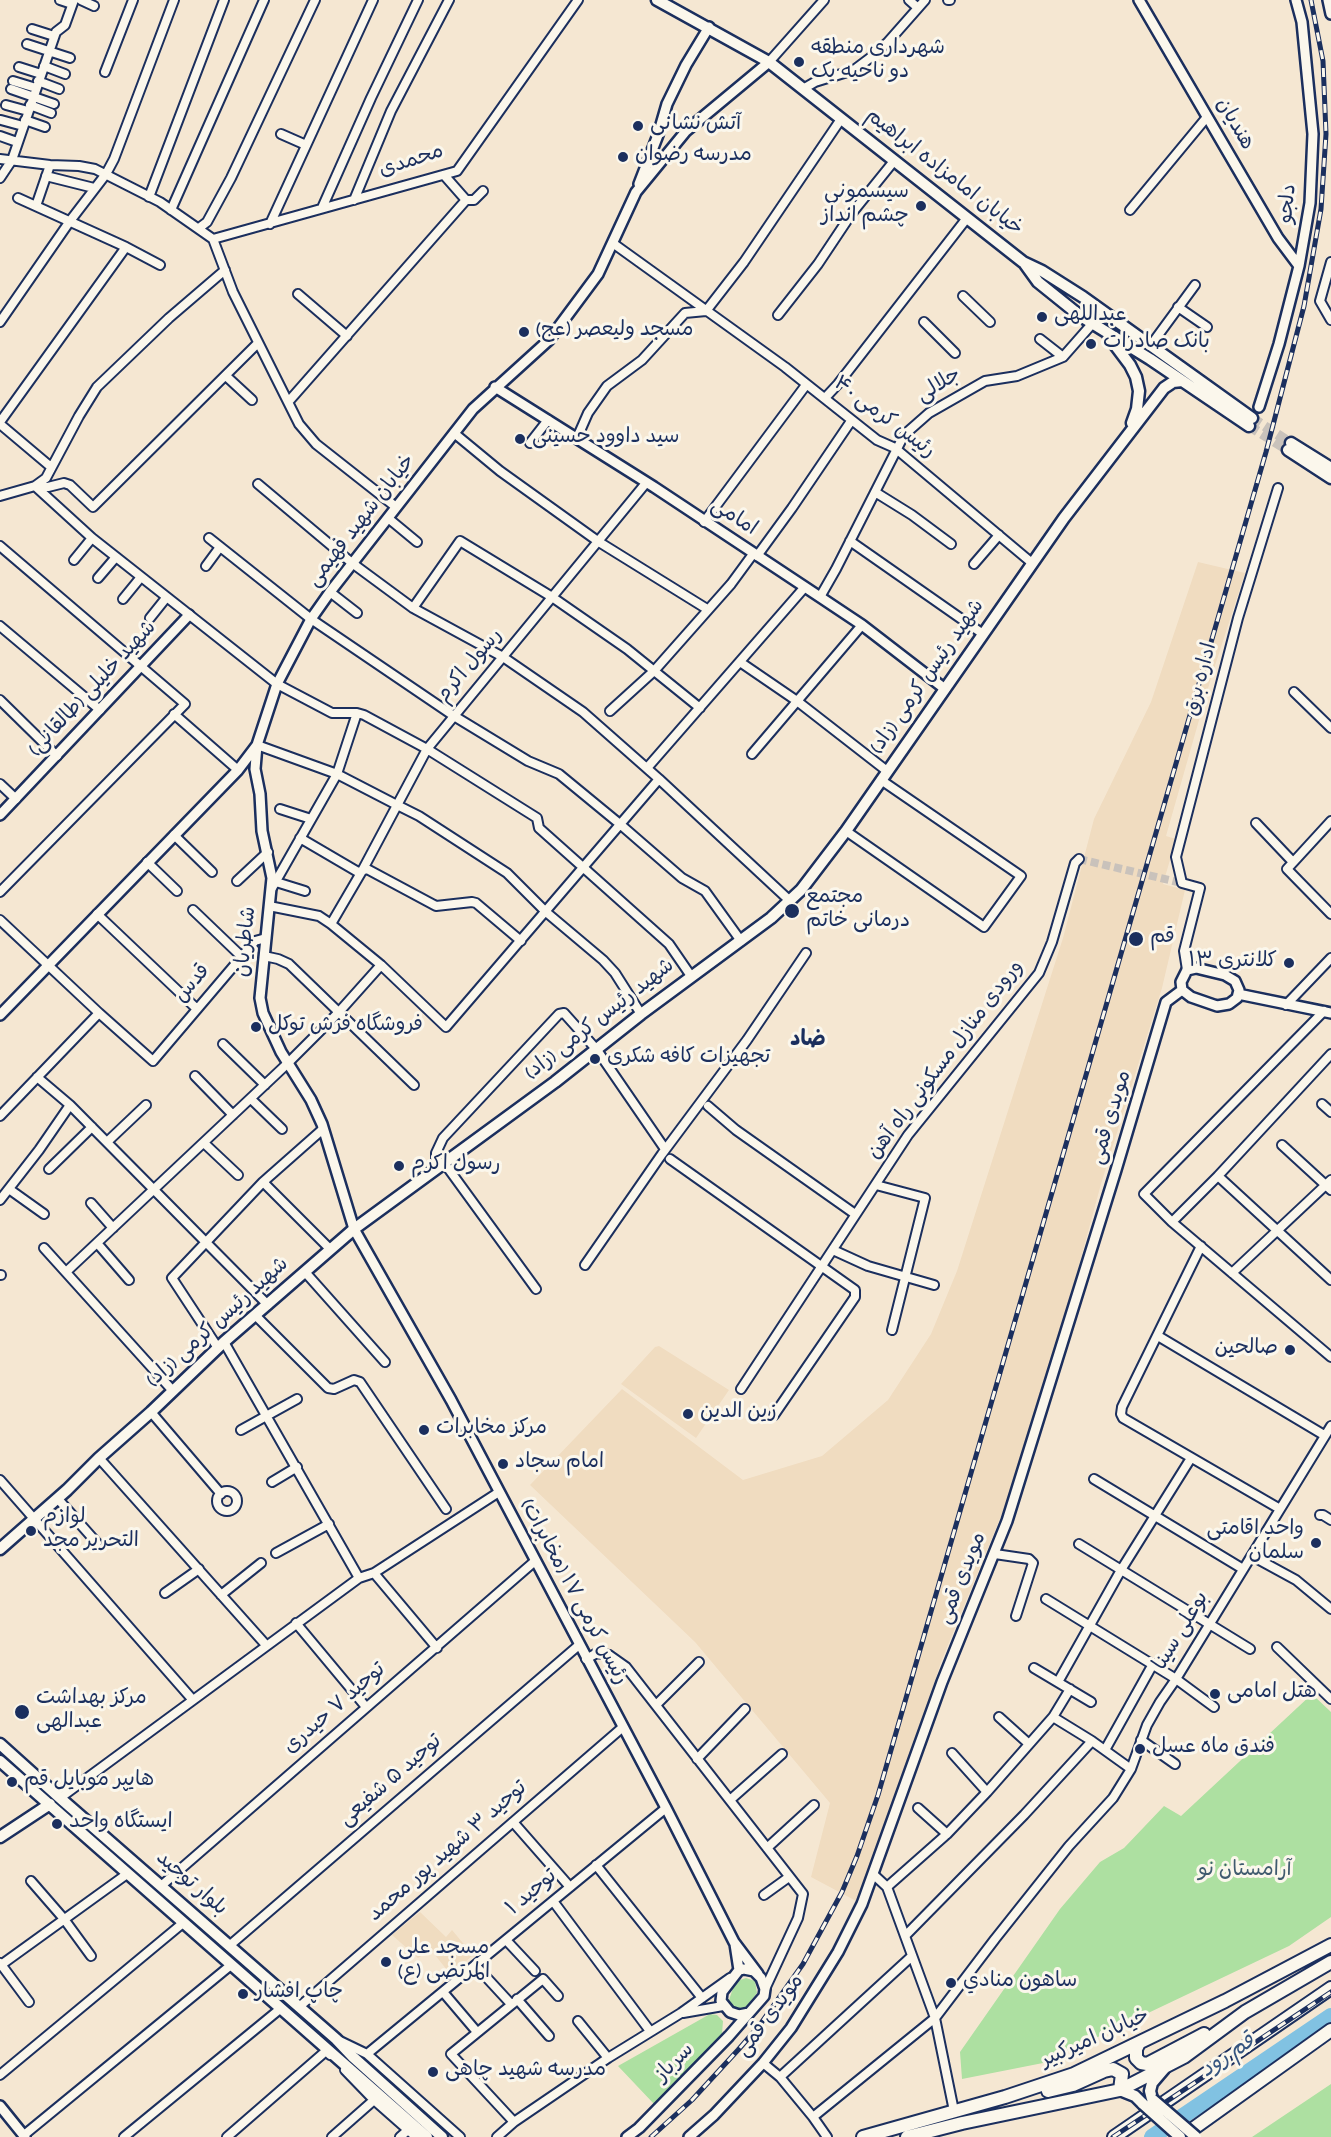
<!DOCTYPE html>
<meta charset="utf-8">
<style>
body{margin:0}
canvas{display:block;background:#f5e7d2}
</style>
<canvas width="1331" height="2137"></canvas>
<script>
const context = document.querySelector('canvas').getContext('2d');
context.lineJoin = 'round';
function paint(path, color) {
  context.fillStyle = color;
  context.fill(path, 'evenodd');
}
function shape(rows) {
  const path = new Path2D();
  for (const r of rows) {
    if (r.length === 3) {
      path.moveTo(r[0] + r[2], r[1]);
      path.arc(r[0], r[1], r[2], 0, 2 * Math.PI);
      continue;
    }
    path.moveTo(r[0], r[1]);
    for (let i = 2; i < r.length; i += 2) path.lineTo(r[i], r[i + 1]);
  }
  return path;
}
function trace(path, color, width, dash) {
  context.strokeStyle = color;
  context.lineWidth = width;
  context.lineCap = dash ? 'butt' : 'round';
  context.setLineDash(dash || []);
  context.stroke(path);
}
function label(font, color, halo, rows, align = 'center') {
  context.font = font + ' Dekko,"Playpen Sans Arabic",sans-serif';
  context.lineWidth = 6;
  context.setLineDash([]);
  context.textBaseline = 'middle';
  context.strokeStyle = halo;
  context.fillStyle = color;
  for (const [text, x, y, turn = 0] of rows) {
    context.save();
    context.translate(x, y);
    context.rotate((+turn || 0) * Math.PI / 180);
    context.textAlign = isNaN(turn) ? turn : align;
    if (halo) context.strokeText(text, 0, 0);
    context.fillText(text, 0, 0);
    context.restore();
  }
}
const built = shape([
 [1198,562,1245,573,1211,678,1166,836,1176,839,1163,884,1185,890,1162,988,1101,1184,1053,1361,1008,1499,941,1662,882,1843,858,1902,811,1877,830,1803,695,1642,530,1485,622,1389,743,1480,822,1456,888,1400,931,1334,957,1271,1063,938,1094,819,1151,702],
 [659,1346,729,1390,696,1438,621,1384,655,1347],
 [420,1912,446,1937,452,1930,473,1955,451,1975,431,1950,418,1958,392,1935]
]);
const green = shape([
 [1312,1694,1331,1712,1331,1917,1289,1946,1043,2063,962,2079,960,2052,1060,1909,1100,1862,1124,1848,1164,1806,1181,1816],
 [746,1978,755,1981,757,1993,746,2007,741,2009,734,2007,729,2000,733,1988,740,1980],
 [710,2014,717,2015,723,2021,722,2034,654,2104,618,2066],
 [1331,2084,1331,2137,1252,2137]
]);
const river = shape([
 [1152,2137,1331,2016]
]);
const minorTunnel = shape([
 [1079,859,1182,883]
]);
const secondaryTunnel = shape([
 [1252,418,1291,443],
 [1249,426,1288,450]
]);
const minor = shape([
 [60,0,72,4],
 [81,0,94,6],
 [909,0,918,8],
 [948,0,950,0],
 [32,29,54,36],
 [27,44,70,58],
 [769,62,824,0],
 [44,66,65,74],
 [19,67,41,74],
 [105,72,133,0],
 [13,81,36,88],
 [38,81,59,89],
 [11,89,54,104],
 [803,89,815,82,854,70,870,58,888,42,925,0],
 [6,105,28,111],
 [30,105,51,113],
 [1,120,23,126],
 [25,120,45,127],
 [281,134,306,145],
 [0,136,17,142],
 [0,159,50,165,79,166,95,169,160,202,213,239,233,292,299,424,316,444,396,507],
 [444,175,466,200],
 [46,176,94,188],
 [0,178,12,160,56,32,65,25,74,0],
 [149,197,224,0],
 [18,198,126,247,160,265],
 [354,200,391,111,449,0],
 [466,200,474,200,483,191],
 [36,206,50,165],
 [322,208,371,98,418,0],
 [171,210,264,0],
 [1130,210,1207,117],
 [270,224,373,0],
 [199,228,207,222,231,178,315,0],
 [213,239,457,171,578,0],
 [614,244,785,367,877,440,895,448,1032,563],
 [1331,262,1320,301,1331,320],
 [298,294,347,336],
 [963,296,990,322],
 [1178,307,1207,327],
 [706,311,744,262,841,119],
 [778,315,818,264,852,213,894,161],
 [0,322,70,221,106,174,114,159,174,0],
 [924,322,955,353],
 [1040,339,1063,357],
 [1151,345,1195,285],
 [226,376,252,400],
 [825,398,838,384,967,218],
 [289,401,466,200],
 [0,422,126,247],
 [0,424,51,467],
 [454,433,500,471,599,542,707,609],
 [577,438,588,413,607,386,642,360,685,313,706,311],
 [530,443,548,420],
 [258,484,352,563,413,608,503,657,583,712,659,779,789,900],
 [35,486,48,487,64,483,70,485,93,507,258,343],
 [35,486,46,478,79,416,97,387,169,318,225,270],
 [875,492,912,515,951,544],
 [0,496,35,486,92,538,277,684,332,713,357,713,364,715,427,749,537,818,539,828,669,944,691,976],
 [388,518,417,542],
 [704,522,806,385],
 [209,538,311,619,454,716,528,761,559,774,621,825,682,878,705,891,741,941],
 [850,541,983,634],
 [0,546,185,704,0,892],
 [757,556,792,508,851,421],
 [74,560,92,538],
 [974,564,999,535],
 [206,566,220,547],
 [98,578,116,557],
 [330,592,357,613],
 [820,597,836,569,904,435,929,413,985,381,1017,376,1063,357,1092,324],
 [123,599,141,577],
 [413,608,460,541,552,597,627,649,700,708],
 [150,618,166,598],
 [0,626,100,710],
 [740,662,797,701,887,771],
 [1294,692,1331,728],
 [0,700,57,756],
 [610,711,654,671,731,584,753,554],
 [174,714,238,770],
 [257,745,337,774,397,805,419,816,507,873,546,912,603,960,615,973,641,1014],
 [752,754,862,625],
 [647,768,804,588],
 [0,784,16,799],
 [280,809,311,819],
 [1331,821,1287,869,1331,914],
 [1256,823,1292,861],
 [846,831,984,927,1021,876,881,780],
 [174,835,212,872],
 [300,838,358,872,367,869,436,906,472,902,476,903,521,941],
 [147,862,177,891],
 [237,881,268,852],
 [276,882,305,891],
 [272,888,337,774,357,713],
 [269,906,319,916,331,924,381,965,446,1027,659,779],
 [193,910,242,957],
 [97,914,197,1009],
 [0,920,99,1013,153,1061,255,941,266,938],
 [331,924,362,871,427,749,646,483],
 [264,956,278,959,289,964,414,1085],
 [1187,970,1184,951,1200,888,1182,883,1176,857,1238,618,1278,488],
 [1286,1005,1331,958],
 [1324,1011,1144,1194,1172,1222,1331,1357],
 [223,1044,265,1085],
 [195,1076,233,1115],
 [37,1077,70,1105,268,1305],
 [251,1099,282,1129],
 [1322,1104,1331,1112],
 [708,1106,736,1130,855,1214],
 [0,1116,99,1013],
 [107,1142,146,1105],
 [204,1143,238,1175],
 [1282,1145,1331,1190],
 [670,1159,855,1290,855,1297,774,1415],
 [445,1164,536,1289],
 [442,1166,436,1158,436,1153,443,1138,559,1014,564,1013,597,1050,665,1149],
 [49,1169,92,1127],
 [1218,1176,1331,1280],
 [263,1182,330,1249],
 [876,1185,925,1198,892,1330],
 [9,1189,44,1214],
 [0,1200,39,1150,70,1105],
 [91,1203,113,1228],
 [1172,1222,1218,1176,1331,1054],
 [97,1243,129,1280],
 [1201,1246,1122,1407,1121,1414,1123,1418,1280,1509],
 [44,1248,173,1391],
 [833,1250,868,1266,934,1285],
 [585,1265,662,1154,747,1040,806,953],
 [66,1272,288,1063,339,1012,381,965],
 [305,1272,385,1362],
 [1232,1273,1331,1180],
 [0,1275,1,1275],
 [256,1316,328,1388,334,1389,354,1380,360,1382,446,1509],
 [1158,1336,1324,1435],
 [224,1342,359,1578],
 [218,1348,172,1278,263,1182,323,1129],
 [741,1389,908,1135,1039,973,1052,942,1075,863,1079,859],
 [151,1412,221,1494],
 [241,1430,297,1399],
 [99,1458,266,1645],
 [1094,1479,1243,1569],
 [0,1480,192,1699],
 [272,1482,297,1467],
 [227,1501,10],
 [58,1499,97,1543],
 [1320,1515,1323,1515,1331,1520],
 [1079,1544,1250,1649],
 [276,1553,329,1524],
 [995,1554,1029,1559,1033,1563,1016,1616],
 [1252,1556,1296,1580,1331,1609],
 [374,1573,437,1648],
 [165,1593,199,1569],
 [221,1595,261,1563],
 [1046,1599,1176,1679,1214,1707],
 [296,1623,366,1707],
 [1277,1647,1331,1699],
 [586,1659,597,1653,609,1655,626,1667,803,1894,798,1918,765,1989],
 [1034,1668,1091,1702],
 [1058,1682,1121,1570,1191,1458],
 [656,1705,699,1662],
 [999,1717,1029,1744],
 [1053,1717,1092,1741,1131,1769],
 [1141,1740,1175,1764],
 [1105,1750,1153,1664],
 [952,1753,987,1792],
 [697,1759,745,1709],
 [60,1798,359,1578,374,1573,499,1492],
 [730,1800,782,1754],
 [918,1808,947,1834],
 [513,1822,570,1887],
 [767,1848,814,1805],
 [596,1865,702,1998],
 [874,1875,887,1887,935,2018,954,2111],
 [31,1881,64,1919,91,1956],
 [161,1886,535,1561],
 [887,1887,947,1834,987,1792,1053,1717,1070,1689],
 [764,1895,789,1877],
 [553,1901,650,2031],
 [905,1936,1024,1815,1092,1741],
 [506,1940,535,1971],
 [229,1946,579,1645],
 [0,1963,29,2002],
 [1,1965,127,1874],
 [475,1965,511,2004],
 [443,1992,477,2032],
 [517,1999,549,2036],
 [299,2007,623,1727],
 [683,2013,723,2006],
 [578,2021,608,2058],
 [340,2041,367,2054,460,2137],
 [367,2054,666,1808],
 [763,2063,780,2077,813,2117,827,2137],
 [345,2070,374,2100,416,2137],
 [0,2075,183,1923],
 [780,2077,912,1956],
 [813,2117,935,2018,995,1939,1069,1846,1113,1798,1131,1769,1147,1725,1160,1702,1176,1679,1331,1426],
 [514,2122,451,2054,543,1979,558,1996],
 [24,2135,231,1965],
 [124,2137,280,2009],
 [227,2137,326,2051,330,2055],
 [332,2137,374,2100],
 [400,2137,408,2130],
 [497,2137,514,2122,608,2058,681,2013,730,1978]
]);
const tertiary = shape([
 [1139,0,1278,238,1299,266],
 [1328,0,1331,14],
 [639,184,658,135,667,104,686,65,709,27],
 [495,387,654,487,820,597,862,625,945,689],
 [1259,407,1279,344,1299,266,1310,203,1313,134,1302,22,1296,0],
 [257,745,255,769,260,794,262,831,272,878,260,998,263,1013,281,1052,311,1100,322,1124,354,1229,451,1400,666,1808,734,1942,758,1974],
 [0,815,189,615],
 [1196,968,1225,975,1235,981,1239,990,1237,998,1229,1004,1217,1006,1191,997,1182,990,1181,982,1187,970,1196,968],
 [1238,994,1331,1013],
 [0,1015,238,770,257,745,277,684,311,619,330,592,473,409,549,340,598,274,636,192,686,131,769,62],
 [735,1944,739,1970],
 [0,2106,25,2137],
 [627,2137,639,2128,729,2036,764,1996,765,1989,761,1978,754,1971,744,1969,739,1970,722,1992,721,2001,730,2012,739,2015,749,2013],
 [689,2137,714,2115,763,2063,791,2028,838,1952,862,1904,942,1682,1007,1521,1116,1170,1166,1002,1182,990]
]);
const secondary = shape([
 [657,0,769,62,1023,262,1042,271,1083,297,1252,418],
 [1025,264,1038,282,1079,315,1150,359,1249,426],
 [1109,337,1130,365,1136,377,1139,391,1137,409,1132,423],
 [1291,443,1331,468],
 [1288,450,1331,478],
 [0,1549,67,1490,99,1458,151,1412,224,1342,354,1229,555,1082,641,1014,771,918,801,890,846,831,1064,518,1164,388,1173,382,1182,381],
 [0,1744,60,1798,336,2039,353,2057,442,2137],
 [0,1761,427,2137],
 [0,1837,50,1804],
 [1120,2090,1135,2096,1143,2104],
 [1152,2099,1150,2091,1152,2083,1164,2069]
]);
const primary = shape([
 [1139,2043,1136,2049,1136,2058,1141,2063,1147,2064,1204,2034],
 [1048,2091,1073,2085,1104,2071,1113,2069,1122,2074,1120,2090],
 [1183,2136,1331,2030],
 [863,2137,1005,2097,1074,2074,1225,2001,1331,1945],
 [907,2137,962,2123,1120,2090,1184,2057,1245,2012,1331,1962],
 [1114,2137,1331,1988]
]);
const rail = shape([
 [651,2137,692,2100,738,2050,759,2026,803,1964,842,1892,857,1856,878,1795,1266,452,1304,306,1321,209,1326,134,1323,61,1311,0],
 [1113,2137,1331,1992]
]);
const secondaryBridge = shape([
 [1152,2099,1196,2137],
 [1143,2104,1180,2137]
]);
const markers = [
 [799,62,6,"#1b2f5e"],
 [638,126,6,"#1b2f5e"],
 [623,157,6,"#1b2f5e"],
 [921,206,6,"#1b2f5e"],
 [1042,317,6,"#1b2f5e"],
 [524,332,6,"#1b2f5e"],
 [1091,344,6,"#1b2f5e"],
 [520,439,6,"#1b2f5e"],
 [792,911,8,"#1b2f5e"],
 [1136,939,8,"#1b2f5e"],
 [1289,963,6,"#1b2f5e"],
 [256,1027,6,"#1b2f5e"],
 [595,1059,6,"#1b2f5e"],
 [399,1166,6,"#1b2f5e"],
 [1290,1350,6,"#1b2f5e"],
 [688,1414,6,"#1b2f5e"],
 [424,1430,6,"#1b2f5e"],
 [503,1464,6,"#1b2f5e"],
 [31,1531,6,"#1b2f5e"],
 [1316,1543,6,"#1b2f5e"],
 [1215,1694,6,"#1b2f5e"],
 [22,1712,8,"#1b2f5e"],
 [1140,1749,6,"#1b2f5e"],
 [12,1782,6,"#1b2f5e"],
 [57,1824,6,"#1b2f5e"],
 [386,1962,6,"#1b2f5e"],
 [951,1983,6,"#1b2f5e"],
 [243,1994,6,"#1b2f5e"],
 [433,2072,6,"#1b2f5e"]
];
const poiNames = [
 ["شهرداری منطقه",811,50],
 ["دو ناحیه یک",811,74],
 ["آتش نشانی",650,126],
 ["مدرسه رضوان",635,157],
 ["سیسمونی",909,194,"right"],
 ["چشم انداز",909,218,"right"],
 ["عبداللهی",1054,317],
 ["مسجد ولیعصر (عج)",536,332],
 ["بانک صادرات",1103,344],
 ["سید داوود حسینی",532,439],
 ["مجتمع",806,899],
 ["درمانی خاتم",806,923],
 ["قم",1150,939],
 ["کلانتری ۱۳",1277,963,"right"],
 ["فروشگاه فرش توکل",268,1027],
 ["تجهیزات کافه شکری",607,1059],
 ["رسول اکرم",411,1166],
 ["صالحین",1278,1350,"right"],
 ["زین الدین",700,1414],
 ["مرکز مخابرات",436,1430],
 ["امام سجاد",515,1464],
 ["لوازم",43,1519],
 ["التحریر مجد",43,1543],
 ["واحد اقامتی",1304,1531,"right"],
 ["سلمان",1304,1555,"right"],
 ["هتل امامی",1227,1694],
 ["مرکز بهداشت",36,1700],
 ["عبدالهی",36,1724],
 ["فندق ماه عسل",1152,1749],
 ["هایپر موبایل قم",24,1782],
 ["ایستگاه واحد",69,1824],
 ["مسجد علی",398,1950],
 ["المرتضی (ع)",398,1974],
 ["ساهون منادي",963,1983],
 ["چاپ افشار",255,1994],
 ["مدرسه شهید چاهی",445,2072]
];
const streetNames = [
 ["هندیان",1233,125,60],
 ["محمدی",412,163,-18],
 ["خیابان امامزاده ابراهیم",943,174,38],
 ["دلجو",1290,204,-84],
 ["جلالی",940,387,-32],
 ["رئیس کرمی ۴۰",883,419,37],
 ["امامی",733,519,33],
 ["خیابان شهید فهیمی",363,522,-52],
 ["رسول اکرم",471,667,-50],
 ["شهید رئیس کرمی (زاد)",929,678,-55],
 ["اداره برق",1203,680,-75],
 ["شهید خلیلی (طالقانی)",94,690,-47],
 ["شاطریان",248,942,-84],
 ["قدس",194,985,-50],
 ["شهید رئیس کرمی (زاد)",601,1021,-38],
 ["ورودی منازل مسکونی راه آهن",947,1061,-53],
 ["مویدی قمی",1113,1118,-73],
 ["شهید رئیس کرمی (زاد)",219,1324,-42],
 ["مویدی قمی",964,1579,-68],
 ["رئیس کرمی ۱۷ (مخابرات)",572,1593,62],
 ["بوعلی سینا",1183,1632,-59],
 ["توحید ۷ حیدری",336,1710,-41],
 ["توحید ۵ شفیعی",392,1782,-41],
 ["توحید ۳ شهيد پور محمد",449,1853,-41],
 ["بلوار توحید",190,1885,41],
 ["توحید ۱",533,1894,-40],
 ["مویدی قمی",772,2017,-53],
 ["خیابان امیرکبیر",1096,2040,-24],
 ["سرباز",676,2064,-45]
];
const parkNames = [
 ["آرامستان نو",1245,1872]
];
const neighbourhoodNames = [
 ["ضاد",808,1042]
];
const waterNames = [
 ["قم رود",1229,2058,-34]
];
paint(built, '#f0dcc0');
paint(green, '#ade0a1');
trace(river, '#81c2e2', 16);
trace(minorTunnel, '#c9c2bb', 8, [8, 4]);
trace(secondaryTunnel, '#c9c2bb', 10, [10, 5]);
trace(minor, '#1b2f5e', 12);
trace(tertiary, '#1b2f5e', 14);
trace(secondary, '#1b2f5e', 15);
trace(primary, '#1b2f5e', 16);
trace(minor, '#fbf7ec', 8);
trace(tertiary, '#fbf7ec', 9);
trace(secondary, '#fbf7ec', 10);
trace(primary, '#fbf7ec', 12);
trace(rail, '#1b2f5e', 5);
trace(rail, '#fbf7ec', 3, [9]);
trace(secondaryBridge, '#1b2f5e', 15, []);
trace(secondaryBridge, '#fbf7ec', 10);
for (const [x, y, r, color] of markers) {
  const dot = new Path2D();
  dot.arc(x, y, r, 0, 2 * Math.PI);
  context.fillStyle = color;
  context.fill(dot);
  trace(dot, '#fbf7ec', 2);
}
label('21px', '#1b2f5e', '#fbf7ec', poiNames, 'left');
label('21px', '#1b2f5e', '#fbf7ec', streetNames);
label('21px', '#405b6f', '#fbf7ec', parkNames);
label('bold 22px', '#1b2f5e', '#fbf7ec', neighbourhoodNames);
label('italic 22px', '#34547f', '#fbf7ec', waterNames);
</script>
